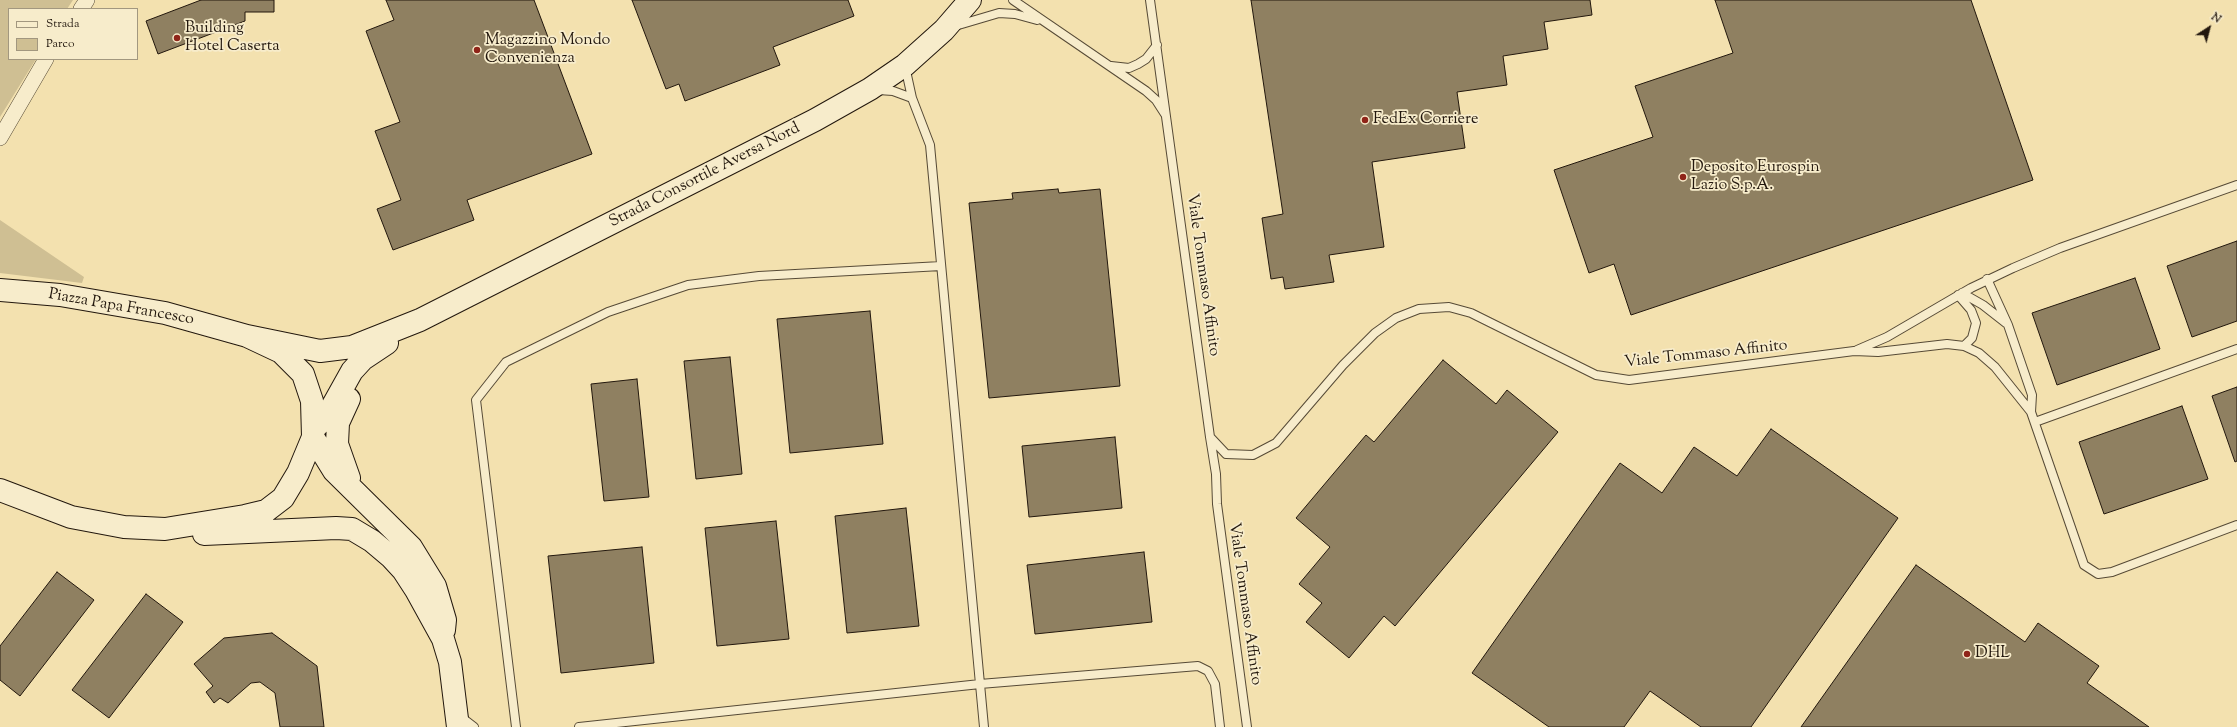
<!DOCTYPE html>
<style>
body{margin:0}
#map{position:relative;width:2237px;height:727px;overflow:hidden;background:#f3e1af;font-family:"Sorts Mill Goudy",serif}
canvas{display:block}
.legend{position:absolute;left:8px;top:8px;width:130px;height:52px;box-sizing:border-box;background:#f7eccb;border:1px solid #a2977f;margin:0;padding:5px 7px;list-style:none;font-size:12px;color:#22170d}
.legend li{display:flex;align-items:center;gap:8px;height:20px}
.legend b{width:20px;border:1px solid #a2977f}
.north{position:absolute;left:2189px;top:8px;width:40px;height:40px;-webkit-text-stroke:3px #f7eccb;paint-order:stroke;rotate:36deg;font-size:11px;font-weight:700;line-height:16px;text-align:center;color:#22170d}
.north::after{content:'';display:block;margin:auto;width:14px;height:18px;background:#22170d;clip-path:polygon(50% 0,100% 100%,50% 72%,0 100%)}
</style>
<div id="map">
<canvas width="2237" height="727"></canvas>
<ul class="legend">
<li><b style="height:5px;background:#f7eccb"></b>Strada</li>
<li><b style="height:11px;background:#cfbf93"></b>Parco</li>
</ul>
<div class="north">N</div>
</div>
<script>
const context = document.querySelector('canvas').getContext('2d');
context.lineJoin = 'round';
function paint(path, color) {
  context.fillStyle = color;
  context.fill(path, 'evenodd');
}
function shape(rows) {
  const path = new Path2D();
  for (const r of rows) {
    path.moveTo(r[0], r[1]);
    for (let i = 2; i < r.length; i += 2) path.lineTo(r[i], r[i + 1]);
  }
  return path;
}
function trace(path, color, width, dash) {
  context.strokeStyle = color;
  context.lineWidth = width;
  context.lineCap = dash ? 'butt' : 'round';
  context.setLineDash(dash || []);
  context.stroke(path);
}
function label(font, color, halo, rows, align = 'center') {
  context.font = font + ' "Sorts Mill Goudy",serif';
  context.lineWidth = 3.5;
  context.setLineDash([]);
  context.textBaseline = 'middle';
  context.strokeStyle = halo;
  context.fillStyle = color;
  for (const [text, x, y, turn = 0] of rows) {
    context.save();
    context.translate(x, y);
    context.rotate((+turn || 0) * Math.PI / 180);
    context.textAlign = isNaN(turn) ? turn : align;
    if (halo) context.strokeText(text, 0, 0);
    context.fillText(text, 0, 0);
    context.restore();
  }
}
const green = shape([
 [0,0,73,0,67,9,9,9,9,59,36,59,0,117],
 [0,220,84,277,82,283,0,273]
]);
const building = shape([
 [201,0,274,0,274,12,245,12,245,21,158,54,146,21,201,0],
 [386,0,534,0,592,154,467,200,474,220,393,250,377,209,401,200,375,131,400,122,366,31,394,20,386,0],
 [632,0,848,0,854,16,773,47,780,65,685,101,679,84,666,89,632,0],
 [1251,0,1590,0,1592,15,1544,22,1548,49,1503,56,1507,85,1457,92,1465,148,1372,162,1384,247,1329,255,1334,282,1285,289,1283,277,1271,279,1262,218,1283,214,1251,0],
 [1715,0,1971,0,2033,180,1631,315,1614,264,1589,273,1554,170,1653,137,1635,86,1733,53,1715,0],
 [1058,189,1059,193,1100,189,1120,386,989,398,969,203,1013,199,1012,193,1058,189],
 [2237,241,2237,321,2192,337,2167,266,2237,241],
 [2135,278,2160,349,2057,385,2032,313,2135,278],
 [870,311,883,444,790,453,777,319,870,311],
 [730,357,742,474,696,479,684,361,730,357],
 [1443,360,1496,404,1507,390,1558,432,1395,626,1384,616,1349,658,1306,622,1322,603,1299,584,1330,547,1296,518,1366,435,1374,442,1443,360],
 [637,379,649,497,604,501,591,384,637,379],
 [2237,387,2237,461,2235,462,2212,396,2237,387],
 [2182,406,2208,479,2104,514,2079,442,2182,406],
 [1771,429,1898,518,1751,727,1701,727,1650,691,1624,727,1549,727,1472,673,1620,463,1662,493,1694,447,1737,476,1771,429],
 [1115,437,1122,508,1029,517,1022,446,1115,437],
 [906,508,919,626,847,633,835,516,906,508],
 [776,521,789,639,717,646,705,528,776,521],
 [642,547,654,663,561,673,548,556,642,547],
 [1144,552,1152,622,1035,634,1027,565,1144,552],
 [1916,565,2025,642,2038,623,2099,666,2087,683,2149,727,1801,727,1916,565],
 [57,572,94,600,20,696,0,680,0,646,57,572],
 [146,594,183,622,109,718,72,690,146,594],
 [272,633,317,666,324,727,280,727,275,693,260,682,251,683,228,703,220,698,214,703,206,692,213,686,194,664,224,638,272,633]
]);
const lane = shape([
 [1013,0,1146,91,1156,100,1165,114],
 [1150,0,1210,437,1226,454,1253,455,1276,443,1343,365,1375,333,1396,318,1419,309,1449,307,1471,313,1596,375,1629,380,1854,351,1878,352,1947,344,1964,346,1979,353,1995,367,2031,412],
 [955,26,999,13,1015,14,1037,20],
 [905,66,912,98,930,145,984,727],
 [1111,66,1129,68,1138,64,1146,59,1157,45],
 [878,90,893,91,912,98],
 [1987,279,2008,325,2032,395,2031,412,2084,565,2098,574,2112,572,2237,525],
 [1962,293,1983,305,2006,323],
 [1958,295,1971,310,1976,323,1972,338,1964,346],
 [1857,350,1887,337,1971,288,2013,268,2060,248,2237,185],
 [2035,422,2237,349],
 [1210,437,1216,474,1217,504,1247,727],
 [461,717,474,727],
 [516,727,476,400,506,362,608,312,688,285,759,276,941,266],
 [579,727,980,684,1198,666,1208,671,1215,684,1220,727]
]);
const street = shape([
 [81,9,87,0],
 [0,138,46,59]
]);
const secondary = shape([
 [0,290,60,295,165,313,247,336,281,352,303,374,312,401,313,437,298,473,283,498,266,511,245,516,165,529,124,527,71,517,0,490],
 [247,336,320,351,352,347,420,320,815,120,870,89,905,65,944,30,970,0],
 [349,399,338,423,337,444,349,478],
 [313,430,328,414,352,371,363,359,387,343],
 [313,437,334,471,411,547,435,586,445,620,444,630],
 [204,534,336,528,352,529,372,541,391,557,403,570,416,590,443,639,450,662,458,727]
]);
const markers = [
 [177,38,4,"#8f2418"],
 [477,50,4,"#8f2418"],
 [1365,120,4,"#8f2418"],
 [1683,177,4,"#8f2418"],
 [1967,654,4,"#8f2418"]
];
const poiNames = [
 ["Building",185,29],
 ["Hotel Caserta",185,47],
 ["Magazzino Mondo",485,41],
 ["Convenienza",485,59],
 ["FedEx Corriere",1373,120],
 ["Deposito Eurospin",1691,168],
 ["Lazio S.p.A.",1691,186],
 ["DHL",1975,654]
];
const streetNames = [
 ["Strada Consortile Aversa Nord",705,176,-27],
 ["Viale Tommaso Affinito",1202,275,82],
 ["Piazza Papa Francesco",121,308,10],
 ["Viale Tommaso Affinito",1706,355,-6],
 ["Viale Tommaso Affinito",1244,604,82]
];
paint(green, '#cfbf93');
paint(building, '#8f8061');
trace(building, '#22170d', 1);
trace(lane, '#564a36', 10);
trace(street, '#564a36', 16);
trace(secondary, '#22170d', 24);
trace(lane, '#f7eccb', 8);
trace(street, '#f7eccb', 15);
trace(secondary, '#f7eccb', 22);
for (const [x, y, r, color] of markers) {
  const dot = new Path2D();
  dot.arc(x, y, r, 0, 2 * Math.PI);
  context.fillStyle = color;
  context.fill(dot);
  trace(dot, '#f7eccb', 1.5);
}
label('16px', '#22170d', '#f7eccb', poiNames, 'left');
label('16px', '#22170d', '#f7eccb', streetNames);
</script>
